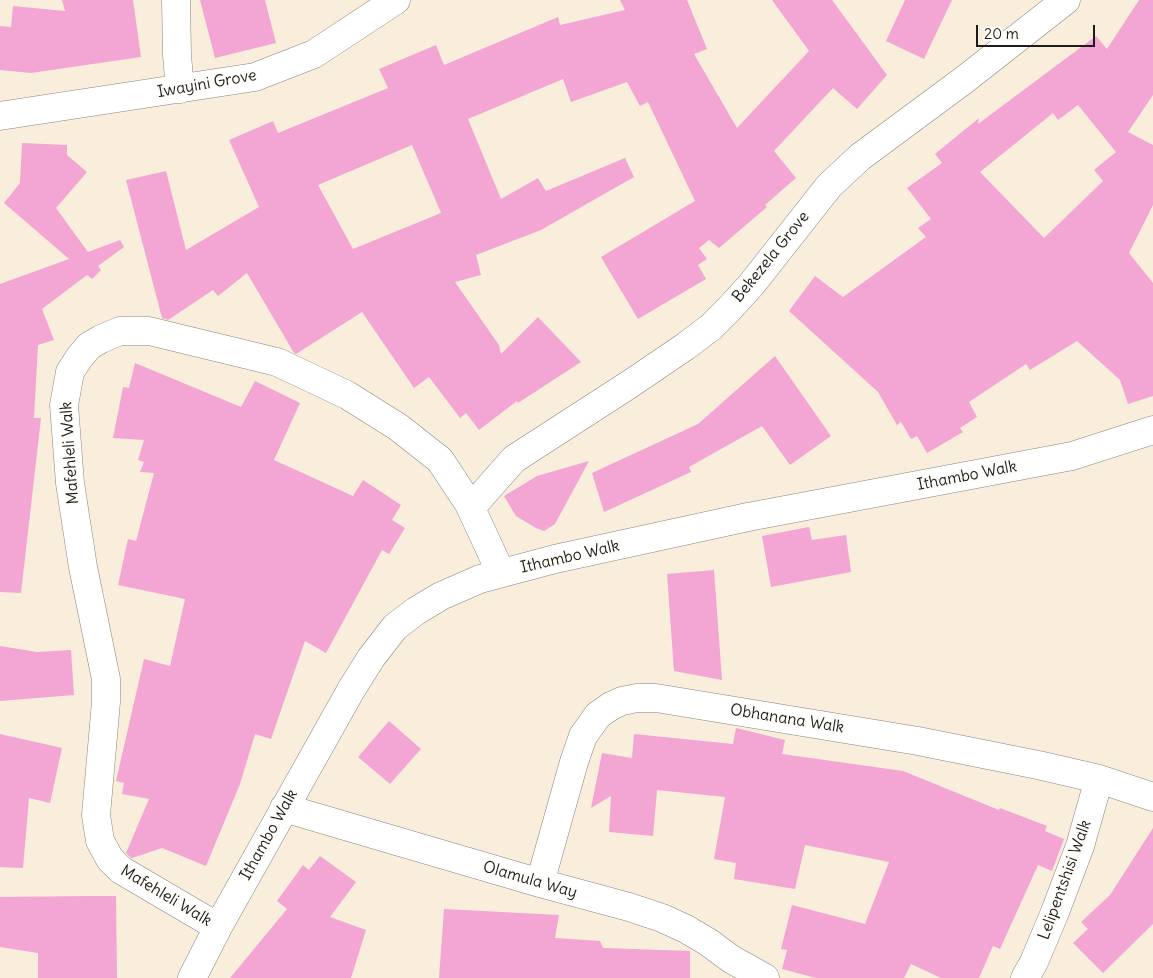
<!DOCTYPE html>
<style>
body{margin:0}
#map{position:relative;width:1153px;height:978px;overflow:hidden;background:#f9eddc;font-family:Delius,sans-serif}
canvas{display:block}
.scale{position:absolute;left:976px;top:25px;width:119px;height:22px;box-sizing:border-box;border:2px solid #1c1c1c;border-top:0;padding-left:6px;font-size:15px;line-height:18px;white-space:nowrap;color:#1c1c1c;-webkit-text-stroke:4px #fdfcf7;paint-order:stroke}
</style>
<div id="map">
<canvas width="1153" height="978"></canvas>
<div class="scale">20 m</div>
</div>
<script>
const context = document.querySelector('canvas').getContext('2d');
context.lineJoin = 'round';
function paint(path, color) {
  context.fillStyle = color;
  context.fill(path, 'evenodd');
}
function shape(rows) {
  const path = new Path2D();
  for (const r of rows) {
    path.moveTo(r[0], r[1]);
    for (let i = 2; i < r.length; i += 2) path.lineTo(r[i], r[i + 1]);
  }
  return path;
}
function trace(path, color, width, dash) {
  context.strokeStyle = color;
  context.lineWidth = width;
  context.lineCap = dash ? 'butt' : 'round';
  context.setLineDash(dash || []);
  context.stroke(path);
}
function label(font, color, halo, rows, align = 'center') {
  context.font = font + ' Delius,sans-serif';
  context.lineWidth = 4;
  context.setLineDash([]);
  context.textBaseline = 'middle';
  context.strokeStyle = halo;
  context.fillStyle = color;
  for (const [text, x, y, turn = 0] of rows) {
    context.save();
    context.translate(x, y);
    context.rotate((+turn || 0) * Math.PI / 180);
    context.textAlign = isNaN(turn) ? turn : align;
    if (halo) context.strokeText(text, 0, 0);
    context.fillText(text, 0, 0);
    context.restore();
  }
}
const building = shape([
 [62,0,133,0,141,57,31,73,0,70,0,26,11,27,13,6,65,11],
 [200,0,265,0,276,43,215,58],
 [620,0,687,0,707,49,694,54,737,128,809,51,772,0,832,0,887,75,857,109,833,88,774,151,796,178,765,205,767,207,719,248,709,240,699,248,707,259,698,265,706,279,638,319,601,257,695,201,648,102,640,106,627,82,571,102,563,79,468,119,501,199,538,178,546,191,625,158,634,177,541,230,476,255,481,275,455,282,499,345,501,354,538,317,581,362,518,403,517,401,479,430,466,413,460,418,429,377,414,388,362,312,296,354,294,353,247,273,218,296,213,290,168,320,162,318,126,180,166,171,186,250,259,207,229,140,273,121,278,133,388,88,379,69,436,45,444,65,558,17,560,25,625,10],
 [412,145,441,213,353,249,318,185],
 [905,0,952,0,924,59,886,41],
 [1139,0,1153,0,1153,95,1128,132,1153,145,1153,205,1129,253,1153,283,1153,396,1128,404,1120,380,1077,341,1030,370,1026,364,969,402,977,417,960,428,963,432,927,453,917,436,911,439,901,422,897,425,878,392,789,311,815,276,843,297,926,237,918,228,931,219,907,188,942,163,935,154,979,118,978,124,1096,36,1107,49],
 [1078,105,1116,152,1094,170,1103,181,1044,238,980,172,1053,113,1058,120],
 [22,143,67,145,67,155,87,172,56,208,88,252,120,240,124,247,98,266,101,270,92,279,87,275,42,309,54,340,38,345,34,418,41,418,21,593,0,592,0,284,69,259,4,203,20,183],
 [775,356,831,436,790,465,762,426,689,467,691,472,604,512,592,473,698,424],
 [135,363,241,407,255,381,300,403,274,460,353,496,363,480,401,505,392,520,405,528,389,554,382,550,326,653,305,641,271,739,255,734,240,784,206,866,162,848,132,858,131,858,126,853,149,799,122,794,124,783,116,781,144,659,170,666,185,599,118,585,128,539,136,541,154,473,140,472,144,462,138,460,144,440,113,438,123,387,129,388],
 [589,461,555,524,544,531,536,528,516,516,504,496,537,476],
 [809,527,812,540,846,535,851,572,771,587,762,536],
 [714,570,722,680,674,671,667,574],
 [0,646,37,652,71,650,74,695,0,701],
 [389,721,421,749,390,784,358,757],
 [736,728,785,740,782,754,903,771,999,810,1000,808,1047,826,1045,831,1064,839,1052,871,1038,865,1000,949,993,946,979,978,941,978,911,964,904,978,816,978,782,969,787,950,781,949,792,905,865,924,889,862,805,845,795,889,734,879,736,863,714,859,725,797,657,790,653,836,609,832,611,796,591,808,602,753,632,758,634,734,733,744],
 [0,734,62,748,50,803,29,798,23,868,0,867],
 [1153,828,1153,924,1103,973,1073,943,1088,929,1081,922,1110,895],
 [320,856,356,882,330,917,366,930,351,978,230,978,287,909,277,901,303,865,309,870],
 [89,896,116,896,117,978,38,978,38,953,0,947,0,897],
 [444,909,559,915,555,938,600,941,603,948,690,951,690,978,439,978]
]);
const minor = shape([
 [176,0,177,55,180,89],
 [0,116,255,77,314,54,396,0],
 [469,504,476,502,514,459,630,384,686,346,711,327,729,309,751,285,829,186,860,157,964,80,1066,0],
 [284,808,540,883,629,907,662,918,686,929,708,942,731,959,765,978],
 [540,883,574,762,583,736,598,715,611,706,622,701,637,698,656,698,918,741,1038,765,1099,779,1153,797],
 [218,927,121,870,110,859,100,841,96,815,106,702,106,679,83,567,70,483,64,405,70,372,79,358,89,346,101,339,120,331,149,331,277,362,347,395,398,427,440,460,469,504,501,573],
 [192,978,218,927,351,690,371,658,395,627,416,611,441,596,480,579,555,559,748,517,1072,456,1153,430],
 [1025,978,1034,962,1055,912,1080,846,1099,779]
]);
const streetNames = [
 ["Iwayini Grove",207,84,-10],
 ["Bekezela Grove",771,257,-51],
 ["Mafehleli Walk",70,453,-94],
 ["Ithambo Walk",967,476,-11],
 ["Ithambo Walk",570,557,-13],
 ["Obhanana Walk",787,719,9],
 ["Ithambo Walk",269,835,-61],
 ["Olamula Way",530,880,16],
 ["Lelipentshisi Walk",1065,880,-70],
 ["Mafehleli Walk",166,896,31]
];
paint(building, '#f3a6d3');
trace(minor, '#8a847c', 29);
trace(minor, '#fff', 28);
label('16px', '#1c1c1c', '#fdfcf7', streetNames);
</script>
